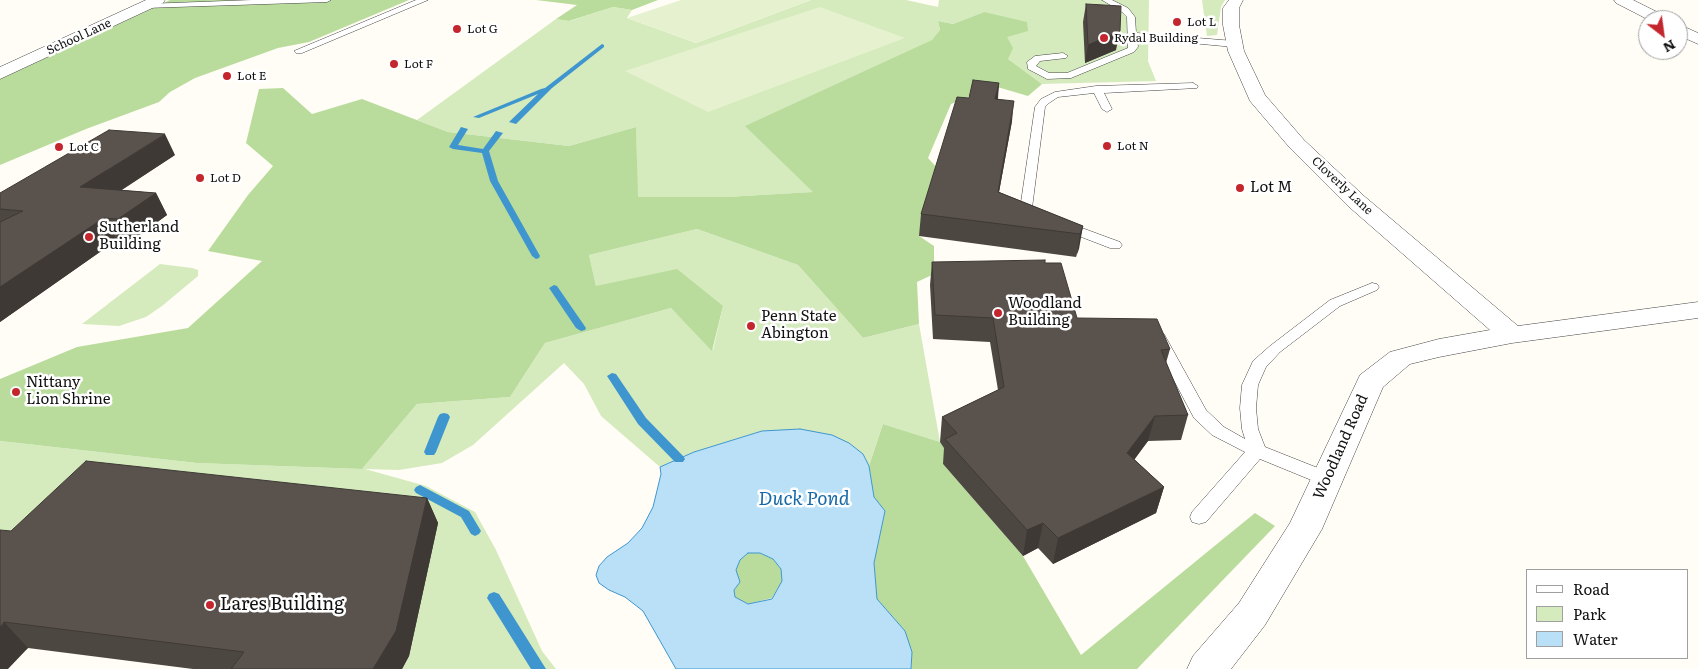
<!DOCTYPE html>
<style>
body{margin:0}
#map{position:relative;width:1698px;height:669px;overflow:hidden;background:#fffdf5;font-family:Literata,serif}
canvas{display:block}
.legend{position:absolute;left:1526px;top:569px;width:162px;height:90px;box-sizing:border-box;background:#fff;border:1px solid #a0a0a0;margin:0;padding:6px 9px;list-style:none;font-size:15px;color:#111}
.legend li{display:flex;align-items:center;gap:10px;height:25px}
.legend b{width:25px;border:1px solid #a0a0a0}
.north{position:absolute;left:1638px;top:10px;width:50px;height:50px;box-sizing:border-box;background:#fff;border:1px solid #a0a0a0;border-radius:50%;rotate:150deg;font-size:14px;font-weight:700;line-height:20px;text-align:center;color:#111}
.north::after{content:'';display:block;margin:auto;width:18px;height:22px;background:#c4262e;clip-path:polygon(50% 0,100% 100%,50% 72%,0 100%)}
</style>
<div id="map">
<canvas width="1698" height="669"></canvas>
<ul class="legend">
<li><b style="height:6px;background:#fff"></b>Road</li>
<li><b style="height:14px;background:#d5ebbd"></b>Park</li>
<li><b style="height:14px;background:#b9e0f7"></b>Water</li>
</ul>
<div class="north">N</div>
</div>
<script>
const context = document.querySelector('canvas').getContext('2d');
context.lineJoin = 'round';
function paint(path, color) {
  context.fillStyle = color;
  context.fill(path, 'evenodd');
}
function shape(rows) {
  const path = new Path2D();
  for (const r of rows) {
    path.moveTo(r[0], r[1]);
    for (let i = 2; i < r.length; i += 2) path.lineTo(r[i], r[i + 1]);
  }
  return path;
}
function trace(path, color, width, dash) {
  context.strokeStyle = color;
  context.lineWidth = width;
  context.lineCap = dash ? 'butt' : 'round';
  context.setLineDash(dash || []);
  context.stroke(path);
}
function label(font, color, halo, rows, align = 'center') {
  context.font = font + ' Literata,serif';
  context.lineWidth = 5;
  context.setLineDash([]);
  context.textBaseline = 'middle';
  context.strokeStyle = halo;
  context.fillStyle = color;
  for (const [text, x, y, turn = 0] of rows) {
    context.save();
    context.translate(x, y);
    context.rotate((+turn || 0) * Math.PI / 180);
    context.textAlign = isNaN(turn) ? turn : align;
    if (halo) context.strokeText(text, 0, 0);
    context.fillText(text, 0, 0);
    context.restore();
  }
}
const green = shape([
 [811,0,906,0,938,7,939,0,1149,0,1148,61,1156,81,1042,84,1008,59,984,12,953,24,938,21,940,30,933,40,746,126,814,192,726,197,637,197,636,127,569,146,448,132,417,120,556,19,570,21,613,7,632,10,627,18,696,43],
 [1202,0,1225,0,1221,7,1217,35,1207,36],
 [697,229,798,265,863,338,919,324,940,442,883,424,869,466,863,454,762,431,694,452,660,467,601,416,584,384,564,363,473,445,442,463,399,470,365,469,426,486,475,512,496,550,542,651,556,669,402,669,0,563,0,441,197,463,362,469,417,404,510,397,545,343,671,308,713,350,723,306,596,286,589,255],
 [160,264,192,268,198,270,198,276,162,306,146,317,119,326,82,324]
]);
const forest = shape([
 [170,0,409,0,309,42,278,48,195,78,170,92,159,102,86,129,0,165,0,79],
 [536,0,658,0,632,10,613,7,569,21,556,19,577,5],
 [984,12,1027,22,1028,31,1007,37,1013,48,1008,59,1042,84,1028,96,994,86,951,104,928,158,939,170,919,236,934,246,934,274,917,282,919,324,863,338,798,265,697,229,589,255,596,286,677,269,723,306,712,351,671,308,545,343,510,397,417,404,362,469,197,463,0,441,0,379,77,347,188,328,262,261,208,251,248,195,273,166,246,143,259,89,283,88,312,114,362,99,448,132,569,146,636,127,638,197,726,197,813,192,745,126,932,40,940,30,938,21,953,24],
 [883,424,940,442,954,459,943,464,1023,556,1081,655,1255,513,1275,526,1137,669,911,669,912,652,905,631,877,599,874,563,885,511,874,497,869,466],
 [748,553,760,553,773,559,781,569,782,581,772,598,748,604,735,597,734,590,740,582,736,570,740,560]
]);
const pitch = shape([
 [681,0,811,0,696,43,627,18],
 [820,7,905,38,708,112,625,71]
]);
const water = shape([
 [800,429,832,435,849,443,863,454,869,466,874,497,885,511,874,563,877,599,905,631,912,652,911,669,676,669,643,611,625,597,609,590,599,583,596,575,599,566,607,557,628,543,642,528,653,507,661,474,660,467,694,452,762,431,800,429],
 [748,553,760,553,773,559,781,569,782,581,772,599,748,604,735,597,734,590,740,582,736,570,740,560,748,553]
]);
const stream = shape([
 [602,44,604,45,604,47,552,88,516,124,509,122,538,94,479,118,473,117,541,89,545,88,602,44],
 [461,127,468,129,458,145,483,149,496,131,503,133,489,151,498,181,540,256,539,258,536,259,532,256,490,181,482,153,453,149,449,147,461,127],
 [554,285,557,286,586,328,585,330,581,331,576,328,549,288,554,285],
 [612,373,616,374,646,418,683,456,685,459,683,462,675,462,638,424,607,376,612,373],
 [444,413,448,414,450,417,436,452,434,455,426,455,424,452,438,417,440,414,444,413],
 [420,485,469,511,481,531,479,534,475,536,471,534,461,517,416,493,414,490,416,487,420,485],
 [494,592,499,594,546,669,531,669,487,598,489,594,494,592]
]);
const lane = shape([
 [252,0,331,0,327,2,145,8,141,6,145,4,252,0],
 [416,0,428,0,302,53,296,53,294,51,416,0],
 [1102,0,1112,0,1128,8,1135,17,1136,33,1234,41,1239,44,1234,47,1137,38,1138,47,1134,52,1071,78,1047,79,1028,69,1027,62,1035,56,1063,53,1068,56,1066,58,1040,61,1036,66,1049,73,1067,73,1128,48,1127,17,1122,12,1102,0],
 [1193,83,1198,86,1197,88,1104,93,1112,109,1107,112,1102,109,1094,93,1058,97,1049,103,1045,107,1032,208,1045,218,1043,221,1035,221,1022,212,1020,209,1035,107,1041,99,1055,92,1096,86,1193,83],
 [1063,221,1120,242,1122,245,1120,248,1110,248,1058,228,1057,225,1058,222,1063,221],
 [1372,283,1377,284,1379,287,1377,290,1340,306,1280,352,1266,367,1258,385,1256,408,1258,429,1265,447,1333,474,1336,479,1333,484,1327,486,1321,484,1260,459,1206,522,1199,524,1192,522,1190,517,1192,512,1245,452,1212,435,1194,418,1151,337,1154,334,1164,334,1206,410,1224,427,1245,439,1242,429,1240,408,1242,385,1253,361,1270,346,1330,300,1372,283]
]);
const street = shape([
 [146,0,165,0,163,3,0,79,0,67,146,0],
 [1229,0,1243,0,1239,8,1239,25,1244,51,1265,95,1304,140,1364,196,1518,326,1698,302,1698,318,1512,343,1439,357,1410,364,1383,387,1322,529,1265,625,1231,669,1187,669,1193,656,1239,603,1290,523,1360,375,1390,352,1439,339,1490,330,1348,206,1290,148,1250,101,1228,51,1223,25,1223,8,1229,0],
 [1614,0,1633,0,1667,17,1669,20,1649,20,1616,3,1614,0],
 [1678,24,1698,33,1698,44,1678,35,1678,24]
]);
const wall = shape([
 [1086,4,1116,50,1085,63,1083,22],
 [999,83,998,99,1012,121,999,192,1083,226,1076,257,919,236,921,214],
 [175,155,121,190,156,193,167,215,130,242,117,240,0,322,0,193],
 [932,262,1045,263,1077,318,1170,349,1166,363,1188,415,1181,440,1148,441,1134,459,1164,487,1156,513,1053,564,1038,548,1023,556,943,464,944,448,940,442,942,417,998,390,990,342,933,339,930,285],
 [427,498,438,523,409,656,402,669,193,669,28,648,0,669,11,531]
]);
const shadedWall = shape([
 [1120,31,1116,50,1085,63,1088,45],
 [999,83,997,102,995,99],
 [1014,101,1012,121,995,214,998,192],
 [165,134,175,155,93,209,80,187],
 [156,193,167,215,130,242,118,219],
 [104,218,117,240,0,322,0,287],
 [1083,226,1079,249,1076,257,1080,234],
 [1155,416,1148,441,1121,478,1127,453],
 [1164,487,1156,513,1053,564,1058,538],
 [427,498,438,523,409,656,402,669,373,669],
 [1043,523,1038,548,1023,556,1027,530],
 [4,622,28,648,8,669,0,669,0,627]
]);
const building = shape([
 [1086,4,1121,6,1120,31,1088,45,1086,4],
 [973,80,999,83,995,99,1014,101,998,192,1083,226,1080,234,921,214,957,97,969,98,973,80],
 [109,130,165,134,80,187,156,193,118,219,104,218,0,287,0,222,23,211,0,209,0,193,109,130],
 [1045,260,1045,263,1061,263,1077,318,1157,319,1170,349,1161,350,1188,415,1155,416,1127,453,1164,487,1058,538,1043,523,1027,530,945,439,957,433,942,417,1004,387,993,318,935,315,932,262,1045,260],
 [86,461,427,498,396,631,373,669,231,669,244,652,4,622,0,627,0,530,11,531,86,461]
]);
const markers = [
 [1177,22,5,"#c4262e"],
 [457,29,5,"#c4262e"],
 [1104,38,5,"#c4262e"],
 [394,64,5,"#c4262e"],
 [227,76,5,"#c4262e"],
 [1107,146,5,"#c4262e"],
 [59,147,5,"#c4262e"],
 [200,178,5,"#c4262e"],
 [1240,188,5,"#c4262e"],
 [89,237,5,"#c4262e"],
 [998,313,5,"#c4262e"],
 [751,326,5,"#c4262e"],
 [16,392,5,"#c4262e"],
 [210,605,5,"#c4262e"]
];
const farPoinames = [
 ["Lot L",1187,22],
 ["Lot G",467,29],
 ["Rydal Building",1114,38],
 ["Lot F",404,64],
 ["Lot E",237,76],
 ["Lot N",1117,146],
 ["Lot C",69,147],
 ["Lot D",210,178]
];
const farStreetnames = [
 ["School Lane",79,37,-25],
 ["Cloverly Lane",1342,186,43]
];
const poiNames = [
 ["Lot M",1250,188],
 ["Sutherland",99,228],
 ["Building",99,245],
 ["Woodland",1008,304],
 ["Building",1008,321],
 ["Penn State",761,317],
 ["Abington",761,334],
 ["Nittany",26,383],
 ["Lion Shrine",26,400]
];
const streetNames = [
 ["Woodland Road",1341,447,-66]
];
const nearPoinames = [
 ["Lares Building",220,605]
];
const nearWaternames = [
 ["Duck Pond",804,499]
];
paint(green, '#d5ebbd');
paint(forest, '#b9dc9c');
paint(pitch, '#e6f2cf');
paint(water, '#b9e0f7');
trace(water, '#3f96cf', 1);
paint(stream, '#3f96cf');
trace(lane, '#444', 1);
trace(street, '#444', 1);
paint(lane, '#fff');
paint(street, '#fff');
paint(wall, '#4d4742');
paint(shadedWall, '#3f3936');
paint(building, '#5a524d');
trace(building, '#3f3936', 1);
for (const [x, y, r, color] of markers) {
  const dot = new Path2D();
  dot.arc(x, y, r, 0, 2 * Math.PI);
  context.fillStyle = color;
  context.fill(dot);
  trace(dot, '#fff', 2);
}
label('12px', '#111', '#fff', farPoinames, 'left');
label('12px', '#111', '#fff', farStreetnames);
label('15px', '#111', '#fff', poiNames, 'left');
label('15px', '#111', '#fff', streetNames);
label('18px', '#111', '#fff', nearPoinames, 'left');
label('italic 19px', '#1768a6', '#fff', nearWaternames);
</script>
